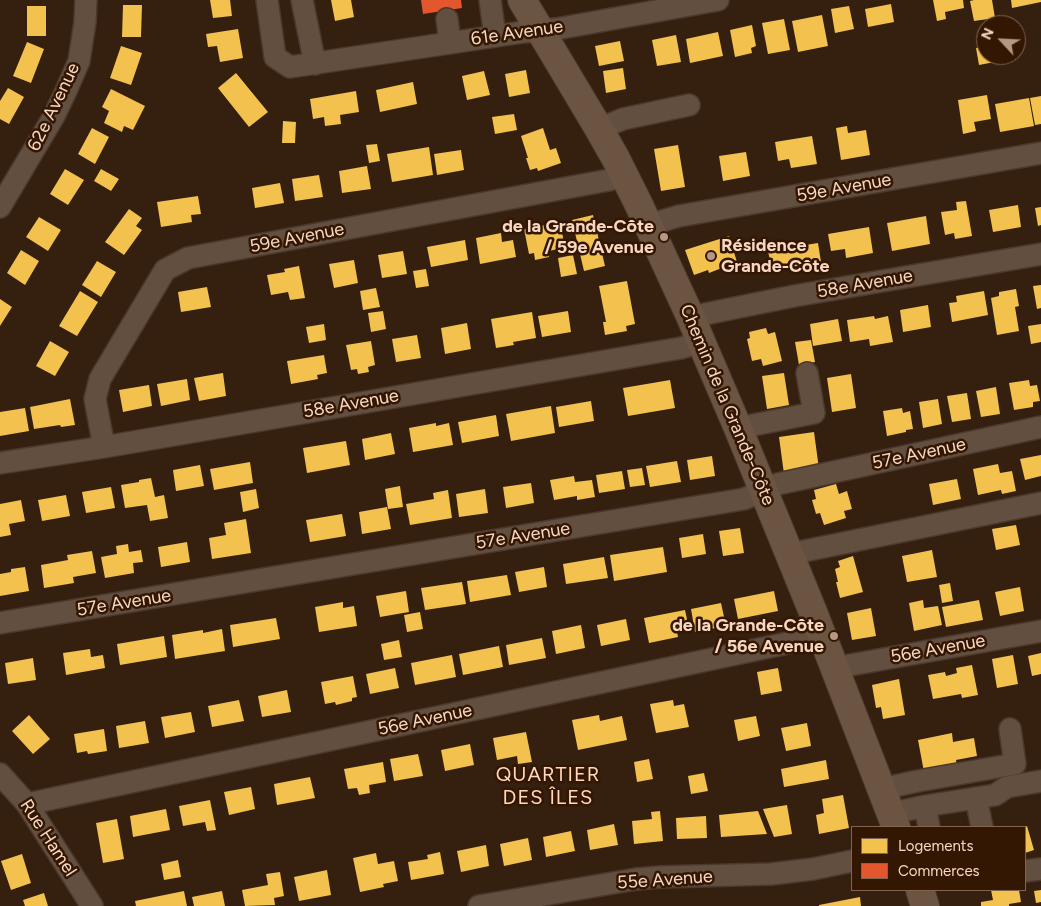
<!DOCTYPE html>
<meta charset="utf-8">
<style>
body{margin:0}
#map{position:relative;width:1041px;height:906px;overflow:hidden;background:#351f0f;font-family:Figtree,sans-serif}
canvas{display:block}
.legend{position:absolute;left:851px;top:826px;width:175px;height:65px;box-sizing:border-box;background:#331702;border:1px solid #82644f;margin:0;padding:6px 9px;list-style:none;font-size:15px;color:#f8d8c3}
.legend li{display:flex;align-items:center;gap:10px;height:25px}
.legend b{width:25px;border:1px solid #82644f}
.north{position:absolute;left:976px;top:15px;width:50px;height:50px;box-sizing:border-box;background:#331702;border:1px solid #82644f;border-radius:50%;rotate:295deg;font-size:14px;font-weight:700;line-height:20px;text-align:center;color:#f8d8c3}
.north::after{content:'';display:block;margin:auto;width:18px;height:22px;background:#b49784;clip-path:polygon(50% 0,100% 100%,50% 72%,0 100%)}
</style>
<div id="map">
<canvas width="1041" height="906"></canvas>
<ul class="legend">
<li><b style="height:14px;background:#f2c14e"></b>Logements</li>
<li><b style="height:14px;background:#e4572e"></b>Commerces</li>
</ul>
<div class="north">N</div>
</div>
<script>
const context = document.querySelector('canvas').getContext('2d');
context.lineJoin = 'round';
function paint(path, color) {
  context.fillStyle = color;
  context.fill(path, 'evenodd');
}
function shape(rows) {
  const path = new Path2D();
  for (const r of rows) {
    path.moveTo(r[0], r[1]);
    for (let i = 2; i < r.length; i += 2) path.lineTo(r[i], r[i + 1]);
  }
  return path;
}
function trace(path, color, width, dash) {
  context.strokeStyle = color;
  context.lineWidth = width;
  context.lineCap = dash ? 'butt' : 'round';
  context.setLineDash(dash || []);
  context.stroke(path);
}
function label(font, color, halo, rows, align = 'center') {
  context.font = font + ' Figtree,sans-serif';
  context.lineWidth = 5;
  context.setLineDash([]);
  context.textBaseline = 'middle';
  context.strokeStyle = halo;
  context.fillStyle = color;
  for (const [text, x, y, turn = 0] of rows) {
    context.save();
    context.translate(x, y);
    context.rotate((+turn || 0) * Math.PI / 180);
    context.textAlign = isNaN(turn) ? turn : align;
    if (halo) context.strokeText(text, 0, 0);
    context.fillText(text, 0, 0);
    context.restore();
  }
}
const homes = shape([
 [210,0,230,0,232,16,213,18],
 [331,0,351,0,354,17,335,21],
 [933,0,963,0,964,8,945,12,946,19,937,21],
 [974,0,992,0,995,18,974,21,970,1],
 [1011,0,1041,0,1041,2,1012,8],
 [891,4,894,22,868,27,865,9],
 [123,5,142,5,141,37,122,37],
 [27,6,46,6,46,36,27,36],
 [849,6,854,29,835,33,831,9],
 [822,15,828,46,798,52,792,21],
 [784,19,790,50,768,54,762,23],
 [752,25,756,46,751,48,752,53,735,57,730,30],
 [238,29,243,58,220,62,217,46,208,47,206,34],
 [718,32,723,56,690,63,686,39],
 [676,35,681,62,657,66,652,40],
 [620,41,624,61,599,66,595,46],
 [27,42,44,49,31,83,13,76],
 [121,46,142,53,131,85,110,78],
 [986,46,986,55,1005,55,1005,60,979,65,976,48],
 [623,68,626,89,606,93,603,71],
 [526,70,530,93,509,97,505,74],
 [484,71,490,95,467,100,462,76],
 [236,73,268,112,249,127,218,88],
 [413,82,417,104,380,112,376,90],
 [8,88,24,97,9,124,0,119,0,101],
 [111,89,145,106,133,130,124,126,122,132,104,123,109,111,102,107],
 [356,91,359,112,340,115,341,124,325,126,324,117,313,119,310,99],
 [987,95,991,119,974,122,976,131,963,134,958,100],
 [1041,96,1041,124,1035,125,1030,98],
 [1029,98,1034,126,1000,132,995,104],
 [514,114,517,130,495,134,492,117],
 [283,121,296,122,295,143,282,143],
 [847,126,848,133,866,130,870,155,841,160,836,128],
 [92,128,109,137,95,164,78,154],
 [543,128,550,150,556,148,561,163,538,171,537,168,530,170,526,158,528,158,521,136],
 [812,136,817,164,791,168,789,159,778,161,775,142],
 [377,144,380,161,369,163,366,145],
 [678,145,685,187,661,191,654,149],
 [429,147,433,175,392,182,387,154],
 [461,150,464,170,437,175,434,154],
 [746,152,750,176,723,181,719,156],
 [367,166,371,189,342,193,339,171],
 [65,169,84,180,68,205,50,194],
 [101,169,119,179,111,191,94,181],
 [319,175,323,197,295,201,292,179],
 [280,183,284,203,255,208,252,188],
 [198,196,201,214,191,215,192,222,161,227,157,202],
 [966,201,972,236,955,239,954,233,945,235,941,212,957,210,956,202],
 [1018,205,1021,227,993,232,989,210],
 [1041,207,1041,225,1038,226,1035,208],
 [129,209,142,218,136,226,142,230,124,255,105,242],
 [593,215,605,266,584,271,572,220],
 [926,216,930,244,892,251,887,223],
 [39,217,61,230,48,251,26,237],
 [550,224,551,233,562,232,565,248,548,251,549,257,535,260,534,253,529,254,524,229],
 [869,227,873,253,846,258,845,249,831,251,828,234],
 [501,233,502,242,513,240,516,257,480,264,476,238],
 [729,236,737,262,709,273,708,270,694,275,685,250],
 [465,240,468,260,431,267,427,247],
 [818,243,821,262,772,270,768,251],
 [21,250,39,261,25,285,7,273],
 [403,251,407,274,382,278,378,255],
 [573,255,577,274,561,277,558,258],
 [354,260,358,283,334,288,329,264],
 [97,261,116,272,101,297,82,285],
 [299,266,305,298,290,300,288,292,271,295,267,275,285,272,284,269],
 [426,269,429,286,416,288,413,271],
 [627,281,635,324,626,326,627,331,605,335,603,322,606,322,599,286],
 [1041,285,1041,308,1037,309,1033,286],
 [207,287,211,307,181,312,178,292],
 [376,288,380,307,363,310,360,291],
 [1016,289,1019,306,1015,307,1019,331,997,335,991,298,999,296,999,292],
 [80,291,98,302,77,336,59,326],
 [984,291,988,315,952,322,949,303,957,302,956,296],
 [0,299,12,307,0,326],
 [928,305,931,327,903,332,900,310],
 [383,311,386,329,371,332,368,313],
 [568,311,571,332,542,337,538,316],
 [532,312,536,338,513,342,514,345,496,348,491,319],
 [874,316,875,319,888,316,893,342,870,346,869,339,850,342,847,320],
 [838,319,842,341,813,346,810,324],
 [467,323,471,349,445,354,441,328],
 [324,324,326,340,309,343,306,327],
 [1041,324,1041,342,1031,344,1028,326],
 [766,328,768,334,775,332,782,361,763,366,761,359,752,361,747,339,750,338,749,332],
 [417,335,421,358,396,362,392,339],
 [811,340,815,362,799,365,795,342],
 [50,341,69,352,55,376,36,366],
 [371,341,375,365,368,367,369,372,358,374,357,369,351,370,346,345],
 [324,355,327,373,317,375,318,379,291,384,287,361],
 [223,373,226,396,199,401,194,378],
 [784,373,789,405,767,409,762,376],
 [851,374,856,408,832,412,827,378],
 [187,379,190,400,161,406,157,384],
 [670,380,675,408,628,416,623,388],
 [1029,380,1030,386,1037,385,1040,401,1033,402,1033,407,1014,410,1009,383],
 [149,385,152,406,123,412,119,390],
 [996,387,1000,414,981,417,976,391],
 [967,393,971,419,952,422,947,396],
 [70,399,75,425,61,427,60,425,34,429,30,407],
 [938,399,942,424,923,428,919,402],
 [591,401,594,421,559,427,556,407],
 [551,406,555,433,511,441,506,414],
 [25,408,29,431,0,436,0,412],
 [902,408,903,413,910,411,913,429,906,430,906,432,887,436,883,411],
 [496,415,499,436,462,443,458,422],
 [436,423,436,426,449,423,453,445,413,452,409,428],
 [814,432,819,469,784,474,779,437],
 [391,433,395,454,365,460,362,439],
 [346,441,350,465,307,473,303,448],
 [1041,455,1041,476,1025,480,1020,459],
 [712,456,715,476,690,480,687,460],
 [677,461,681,482,650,487,646,466],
 [250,462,253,483,214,490,210,469],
 [998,464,1000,473,1012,471,1016,491,1002,494,1001,490,978,495,973,469],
 [200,465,204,486,176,491,173,470],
 [642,468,645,485,630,487,627,470],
 [622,471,625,489,599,493,596,475],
 [574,476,575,482,592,480,595,497,577,500,577,496,554,500,550,480],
 [151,478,155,497,164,495,168,518,150,521,147,505,125,508,121,485,139,482,139,480],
 [957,479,961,499,933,505,929,484],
 [531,483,534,503,506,508,503,487],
 [836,484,839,494,847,491,852,509,844,511,846,518,824,525,820,513,816,514,812,500,816,499,814,490],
 [400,486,403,507,388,509,385,489],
 [111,487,115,508,86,513,82,492],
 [256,489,259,508,243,512,240,492],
 [485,489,488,513,459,517,456,494],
 [448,490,452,518,410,525,406,504,434,499,433,493],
 [66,495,70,516,42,521,38,500],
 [21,500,25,521,9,524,11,535,0,537,0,504],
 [387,507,391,529,362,534,359,512],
 [342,514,346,536,310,542,306,520],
 [246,519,251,553,212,559,209,538,226,535,224,523],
 [1016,525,1020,545,996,550,992,529],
 [740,528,744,553,723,556,719,531],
 [703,534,706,554,682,558,679,538],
 [187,542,190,562,161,567,158,547],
 [128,544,129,552,141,550,143,562,133,563,134,573,105,578,101,557,117,554,116,546],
 [663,547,667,572,614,581,610,555],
 [932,550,937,577,907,582,902,556],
 [92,551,96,573,73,577,74,583,44,588,41,565,68,560,67,555],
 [853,556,863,592,840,598,836,582,838,582,835,569,840,567,838,561],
 [604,557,608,578,566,584,563,564],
 [25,567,29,591,0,596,0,574,11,572,11,569],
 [544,567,547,587,519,592,515,572],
 [507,575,511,595,470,602,467,581],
 [462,582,466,604,425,610,421,588],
 [950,583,953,601,942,603,939,585],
 [1020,587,1024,611,1000,616,995,592],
 [406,591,409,612,380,617,376,596],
 [774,591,778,611,738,619,734,599],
 [923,600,924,608,938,606,942,625,914,631,909,603],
 [979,600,983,620,946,627,942,607],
 [343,602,343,608,354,606,357,626,319,632,315,607],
 [721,603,726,626,695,632,691,609],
 [871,608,876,636,852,640,847,613],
 [685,610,689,629,677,632,678,637,649,643,644,618],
 [420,612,423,629,407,632,404,615],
 [276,618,280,639,233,647,230,625],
 [626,619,630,640,601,646,597,625],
 [581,625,585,648,556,654,552,631],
 [222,629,225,651,175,659,172,635,203,630,203,633],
 [164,636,167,657,120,665,117,644],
 [542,638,546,658,509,665,506,645],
 [399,640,402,657,384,660,381,644],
 [499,646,503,667,463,675,459,654],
 [90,649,91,657,103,655,105,668,66,675,63,653],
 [1041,653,1041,674,1032,676,1028,656],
 [452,655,456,677,415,685,411,663],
 [1013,655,1018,684,997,688,992,659],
 [33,658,36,680,8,684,5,663],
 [972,665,978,695,962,698,961,694,933,699,928,675,945,672,946,676,957,673,956,668],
 [395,668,399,688,370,694,366,674],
 [778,668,782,691,761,695,757,672],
 [353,676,357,697,352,698,352,701,336,705,335,702,325,704,321,682],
 [899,679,905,715,883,719,881,707,876,708,872,685],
 [287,690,291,712,262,717,258,696],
 [239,700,244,721,212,727,208,706],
 [673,700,674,706,684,704,689,727,656,733,650,704],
 [191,712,195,732,165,738,161,717],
 [29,715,50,739,33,754,12,731],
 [599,715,600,721,622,716,627,740,578,750,572,720],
 [756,716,760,736,738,741,734,720],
 [145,721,149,743,119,748,116,726],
 [807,723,811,746,786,751,781,728],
 [104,729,107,751,88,754,87,751,77,753,74,734],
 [526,732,532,762,518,764,517,756,497,760,493,738],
 [952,733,953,742,974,738,977,756,956,760,957,766,924,772,918,740],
 [470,744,474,765,445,771,441,750],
 [418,754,423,776,394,781,390,759],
 [649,759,653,779,637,782,634,762],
 [826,760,829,779,784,787,781,769],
 [383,762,386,782,369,785,370,793,359,795,357,788,348,789,344,769],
 [704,773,708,791,691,794,688,776],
 [310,777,315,798,277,805,274,784],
 [251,787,255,809,229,815,224,792],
 [843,795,849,828,819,834,816,815,824,813,822,799],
 [210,800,216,830,207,831,205,822,183,826,179,806],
 [787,805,792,834,774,837,763,809],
 [166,809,170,830,133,837,130,816],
 [660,811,663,841,634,844,632,821,652,819,651,812],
 [758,811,767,834,721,837,719,815],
 [706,816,707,838,677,839,676,818],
 [117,819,124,859,103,863,96,823],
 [614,824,618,845,590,850,587,830],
 [1027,826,1034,850,1025,853,1025,827],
 [571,831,575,851,546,857,543,837],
 [528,838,532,860,504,866,500,844],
 [486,845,489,866,461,872,457,851],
 [440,852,444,874,411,880,408,862,428,859,427,855],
 [376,853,378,864,394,861,398,881,383,884,384,887,360,892,353,858],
 [22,854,31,883,11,890,1,861],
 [178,860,181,877,164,880,161,864],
 [327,870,331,895,299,901,294,877],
 [280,872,284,896,274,898,275,905,245,906,242,890,268,885,266,874],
 [991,890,1019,890,1021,902,1009,904,1009,906,981,906,981,902,993,900],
 [1041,890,1041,902,1036,903,1034,891],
 [184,891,187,906,136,906,135,901],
 [222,891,225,906,194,906,192,897],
 [44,893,48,906,25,906,23,900],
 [860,897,861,906,819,906,819,905]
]);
const shops = shape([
 [421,0,461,0,462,8,423,14]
]);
const minor = shape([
 [267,0,275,57,290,67,523,32,556,29,718,0],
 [302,0,315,64],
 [490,0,495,36],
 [447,19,450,43],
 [599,129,623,119,689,105],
 [0,207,54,116,66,91,79,61,85,22,86,0],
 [648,225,679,216,1041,153],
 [691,318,705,314,794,296,1041,254],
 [738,428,814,413,807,373],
 [104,447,95,399,100,379,165,270,188,258,609,180,623,175],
 [0,463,104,447,681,348,701,342],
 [790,555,804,551,1041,503],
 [0,623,744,499,778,484,1041,427],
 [836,669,850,665,1041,631],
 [0,774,27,804,92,906],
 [881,789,918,781,1015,764,1010,729],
 [976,798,982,827],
 [27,804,802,640,822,634],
 [925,806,995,795,1007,787,1041,781],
 [891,815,898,812,925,806,929,827],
 [1025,871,1041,869],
 [479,906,636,879,660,877,771,874,813,869,852,861]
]);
const major = shape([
 [522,0,599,129,616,159,639,205,691,318,738,428,813,612,896,827],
 [920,890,925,906]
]);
const markers = [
 [664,237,5,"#b49784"],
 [711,256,5,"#b49784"],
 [834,636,5,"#b49784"]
];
const streetNames = [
 ["61e Avenue",517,33,-8],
 ["62e Avenue",54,107,-64],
 ["59e Avenue",844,188,-10],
 ["59e Avenue",297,238,-11],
 ["58e Avenue",865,284,-10],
 ["58e Avenue",351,404,-10],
 ["Chemin de la Grande-Côte",727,405,67],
 ["57e Avenue",919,454,-12],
 ["57e Avenue",523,536,-9],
 ["57e Avenue",124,603,-9],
 ["56e Avenue",938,649,-10],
 ["56e Avenue",425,720,-12],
 ["Rue Hamel",48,838,57],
 ["55e Avenue",665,880,-4]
];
const poiNames = [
 ["de la Grande-Côte",654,227],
 ["/ 59e Avenue",654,248],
 ["Résidence",721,246,"left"],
 ["Grande-Côte",721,267,"left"],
 ["de la Grande-Côte",824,626],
 ["/ 56e Avenue",824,647]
];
const quarterNames = [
 ["QUARTIER",548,775],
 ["DES ÎLES",548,798]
];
paint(homes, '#f2c14e');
paint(shops, '#e4572e');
trace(minor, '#4b392e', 24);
trace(major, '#4b392e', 30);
trace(minor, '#634f40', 21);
trace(major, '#6b5542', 28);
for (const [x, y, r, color] of markers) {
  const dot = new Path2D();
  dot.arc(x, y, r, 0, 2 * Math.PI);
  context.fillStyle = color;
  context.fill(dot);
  trace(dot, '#331702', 2);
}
label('18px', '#f8d8c3', '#331702', streetNames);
label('bold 18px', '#f8d8c3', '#331702', poiNames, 'right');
context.letterSpacing = '1px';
label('20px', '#ffd8be', '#331702', quarterNames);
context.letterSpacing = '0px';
</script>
